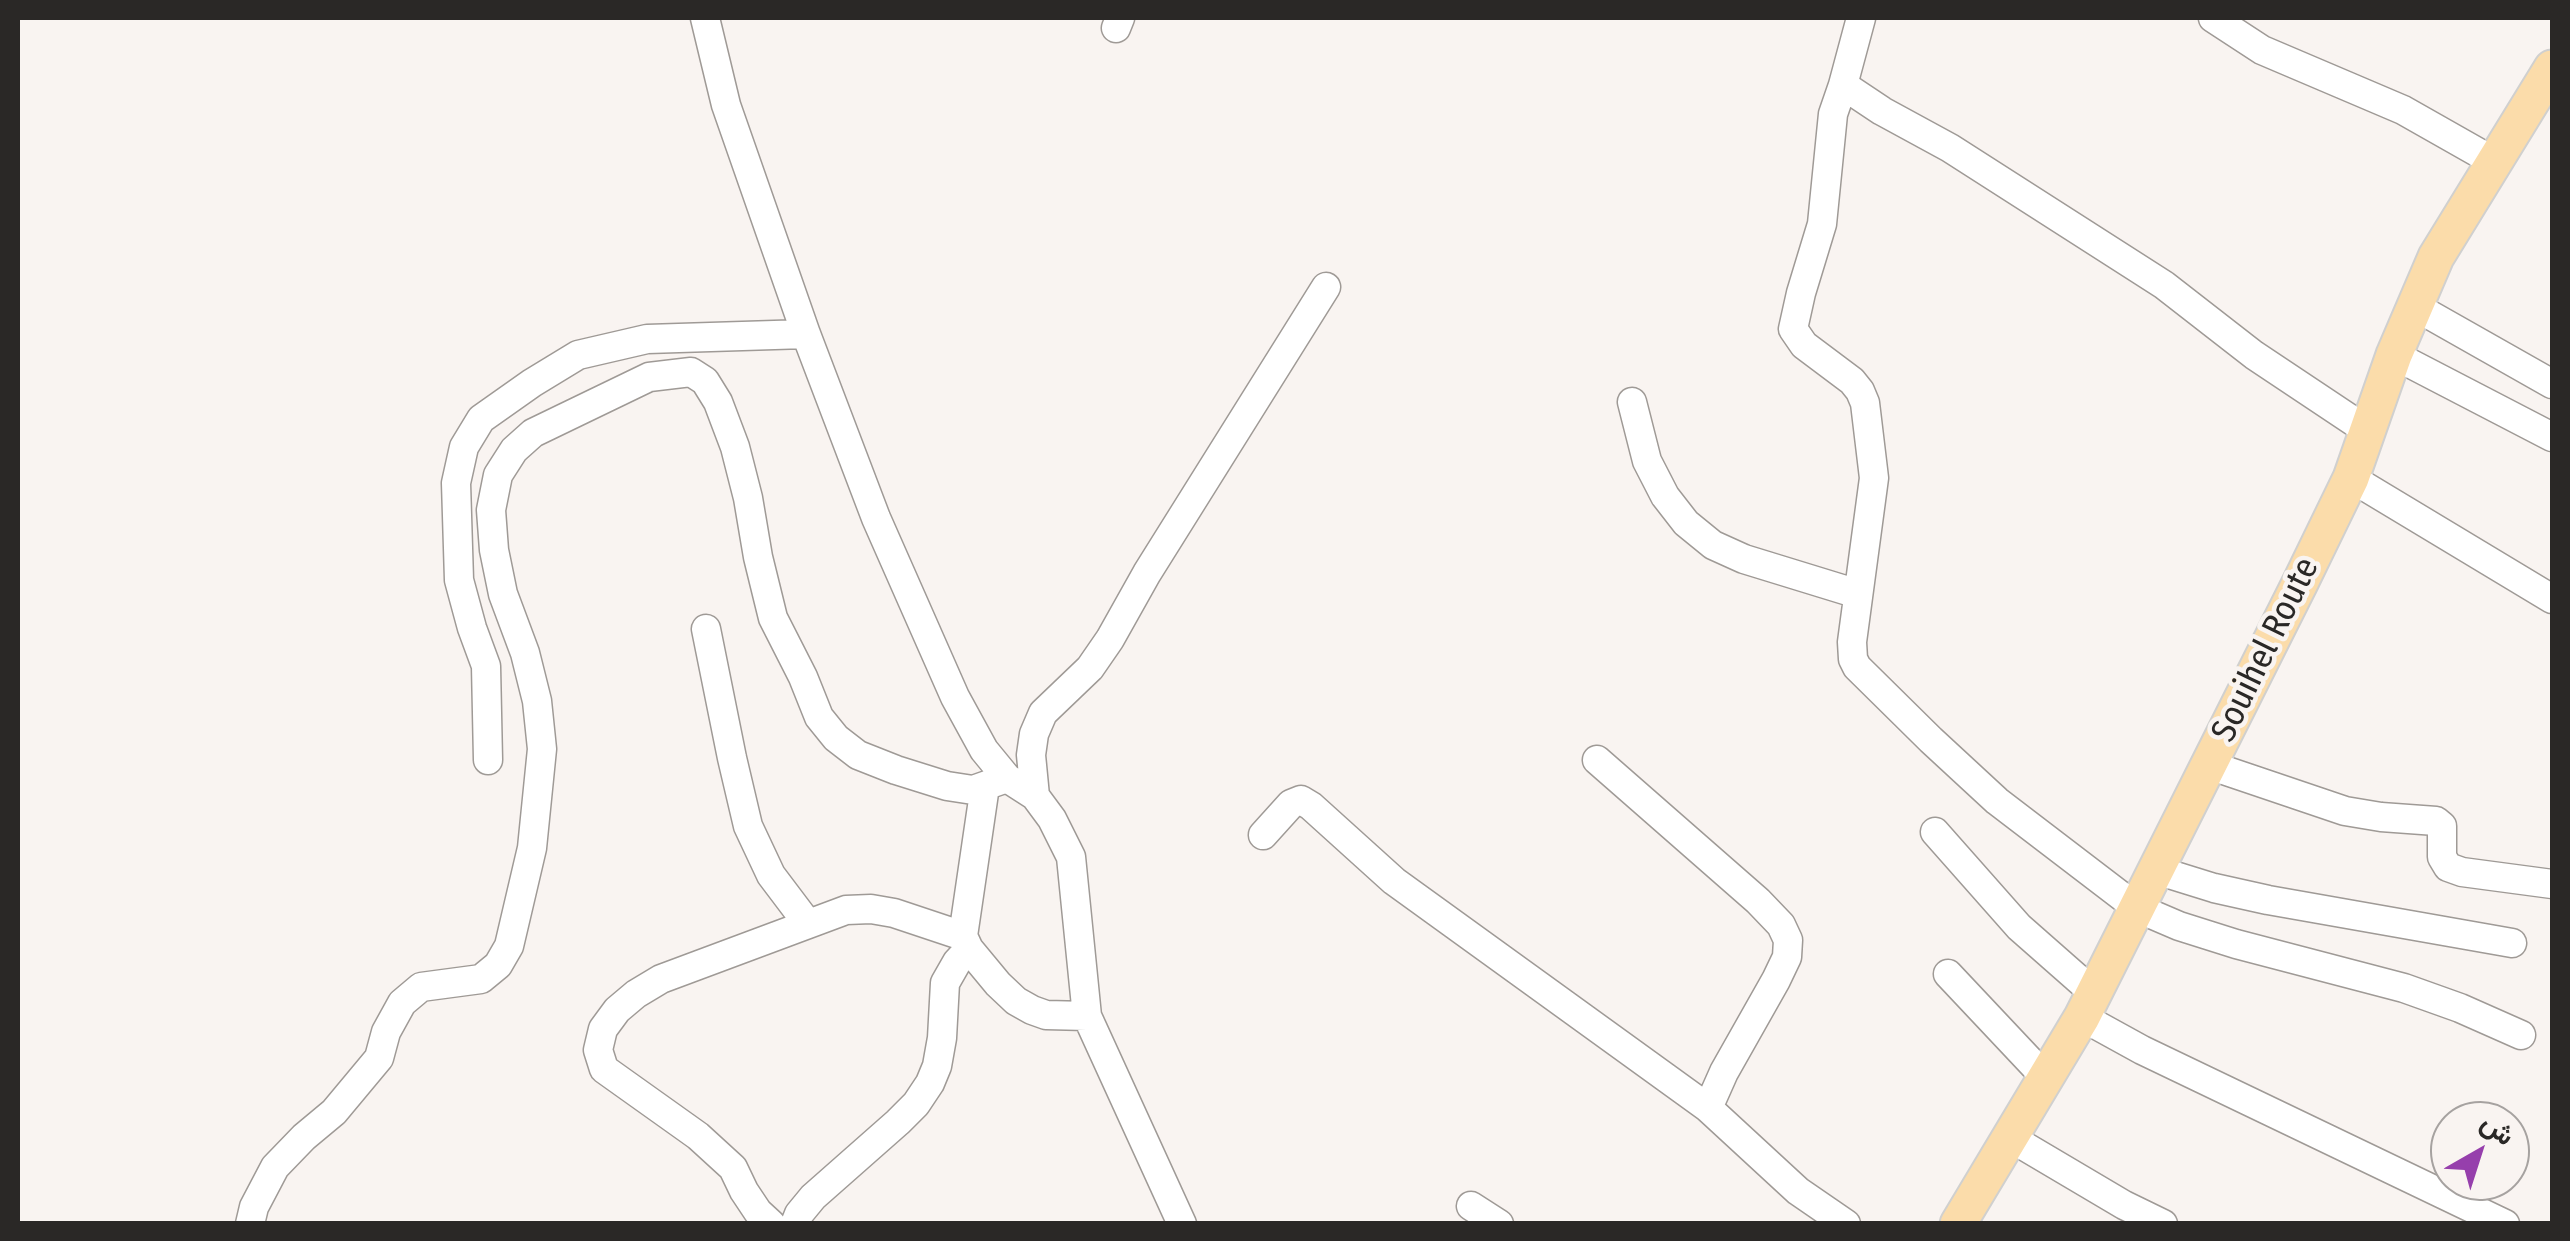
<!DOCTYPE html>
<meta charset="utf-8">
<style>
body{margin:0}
#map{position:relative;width:2570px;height:1241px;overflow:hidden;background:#f9f4f1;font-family:"Fira Sans Condensed",Vazirmatn,sans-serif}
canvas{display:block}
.frame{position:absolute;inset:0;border:20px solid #2a2826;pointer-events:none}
.north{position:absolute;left:2430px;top:1101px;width:100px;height:100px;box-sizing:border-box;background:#f9f4f1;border:2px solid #a6a2a0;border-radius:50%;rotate:39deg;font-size:28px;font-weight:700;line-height:40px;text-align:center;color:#2a2826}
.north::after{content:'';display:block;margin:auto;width:35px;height:45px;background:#963fac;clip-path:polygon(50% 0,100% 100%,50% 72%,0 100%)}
</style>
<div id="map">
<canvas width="2570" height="1241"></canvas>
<div class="frame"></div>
<div class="north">ش</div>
</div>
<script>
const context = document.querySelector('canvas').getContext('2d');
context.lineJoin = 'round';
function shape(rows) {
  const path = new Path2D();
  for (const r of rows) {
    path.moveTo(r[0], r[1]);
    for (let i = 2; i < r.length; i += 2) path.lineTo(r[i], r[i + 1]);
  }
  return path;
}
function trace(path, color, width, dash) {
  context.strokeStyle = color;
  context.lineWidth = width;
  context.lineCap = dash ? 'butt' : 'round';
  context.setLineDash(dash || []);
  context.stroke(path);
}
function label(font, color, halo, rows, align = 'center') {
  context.font = font + ' "Fira Sans Condensed",sans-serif';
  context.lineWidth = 9;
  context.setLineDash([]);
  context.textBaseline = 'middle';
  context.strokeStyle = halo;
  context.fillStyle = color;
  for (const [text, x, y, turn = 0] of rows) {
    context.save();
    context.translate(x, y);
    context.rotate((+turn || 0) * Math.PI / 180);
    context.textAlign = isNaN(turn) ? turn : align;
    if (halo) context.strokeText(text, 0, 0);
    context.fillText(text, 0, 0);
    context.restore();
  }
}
const minor = shape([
 [705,18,726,105,806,334,876,518,955,697,984,750,1007,778,1035,796,1052,819,1071,857,1087,1016,1182,1224],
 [1861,18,1843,85,1882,111,1950,148,2164,285,2254,355,2368,431],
 [2213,18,2262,50,2403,110,2493,161],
 [1116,28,1120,18],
 [1843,85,1833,114,1822,224,1801,293,1793,329,1804,345,1852,381,1860,391,1865,403,1874,478,1852,642,1853,659,1857,667,1931,740,1997,801,2137,908,2179,926,2236,944,2404,988,2460,1008,2521,1035],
 [2416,307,2552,384],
 [2394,355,2552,437],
 [1632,402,1647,461,1665,496,1686,523,1713,545,1744,559,1858,594],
 [2351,478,2552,599],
 [706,629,732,758,748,826,771,875,808,924],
 [488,760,486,666,472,628,459,580,456,483,464,447,481,419,532,383,578,355,647,339,806,334],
 [1597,760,1758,901,1781,925,1788,940,1787,957,1776,980,1724,1072,1708,1108],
 [2209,765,2345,811,2381,817,2436,821,2442,826,2442,857,2448,867,2462,872,2552,884],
 [985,786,963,936,969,949,998,984,1016,1001,1032,1010,1046,1015,1087,1016],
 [1035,796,1031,755,1034,734,1043,713,1090,668,1110,639,1147,573,1326,287],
 [1935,832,2019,927,2094,993],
 [1263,835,1291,804,1301,800,1311,806,1394,881,1708,1108,1798,1191,1846,1224],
 [2156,870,2214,888,2268,900,2512,943],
 [1948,974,2045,1077],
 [2082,1017,2142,1050,2505,1224],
 [2009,1137,2124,1205,2163,1224],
 [1471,1206,1499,1224],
 [250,1224,254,1207,275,1167,304,1137,334,1112,379,1058,386,1032,402,1003,421,987,481,979,498,965,509,946,532,848,542,749,537,701,525,653,503,594,494,550,491,510,498,475,514,450,533,433,649,377,691,372,705,381,718,402,735,447,748,498,758,557,773,618,803,677,819,717,836,738,858,755,896,770,947,786,973,790,1007,778],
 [771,1224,758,1212,744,1191,733,1168,698,1136,604,1069,598,1050,603,1029,617,1010,636,994,661,979,846,910,871,909,894,913,963,936],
 [795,1224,799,1214,813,1197,898,1122,916,1104,930,1083,937,1066,942,1038,945,983,957,962,969,949]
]);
const major = shape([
 [1958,1224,2082,1017,2300,583,2351,478,2394,355,2436,257,2552,68]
]);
const streetNames = [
 ["Souihel Route",2266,650,-64]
];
trace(minor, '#9f9a96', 31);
trace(major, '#d0d0cf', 39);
trace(minor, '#fff', 28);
trace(major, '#fbdcaa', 35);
label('35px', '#2a2826', '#f9f4f1', streetNames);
</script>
